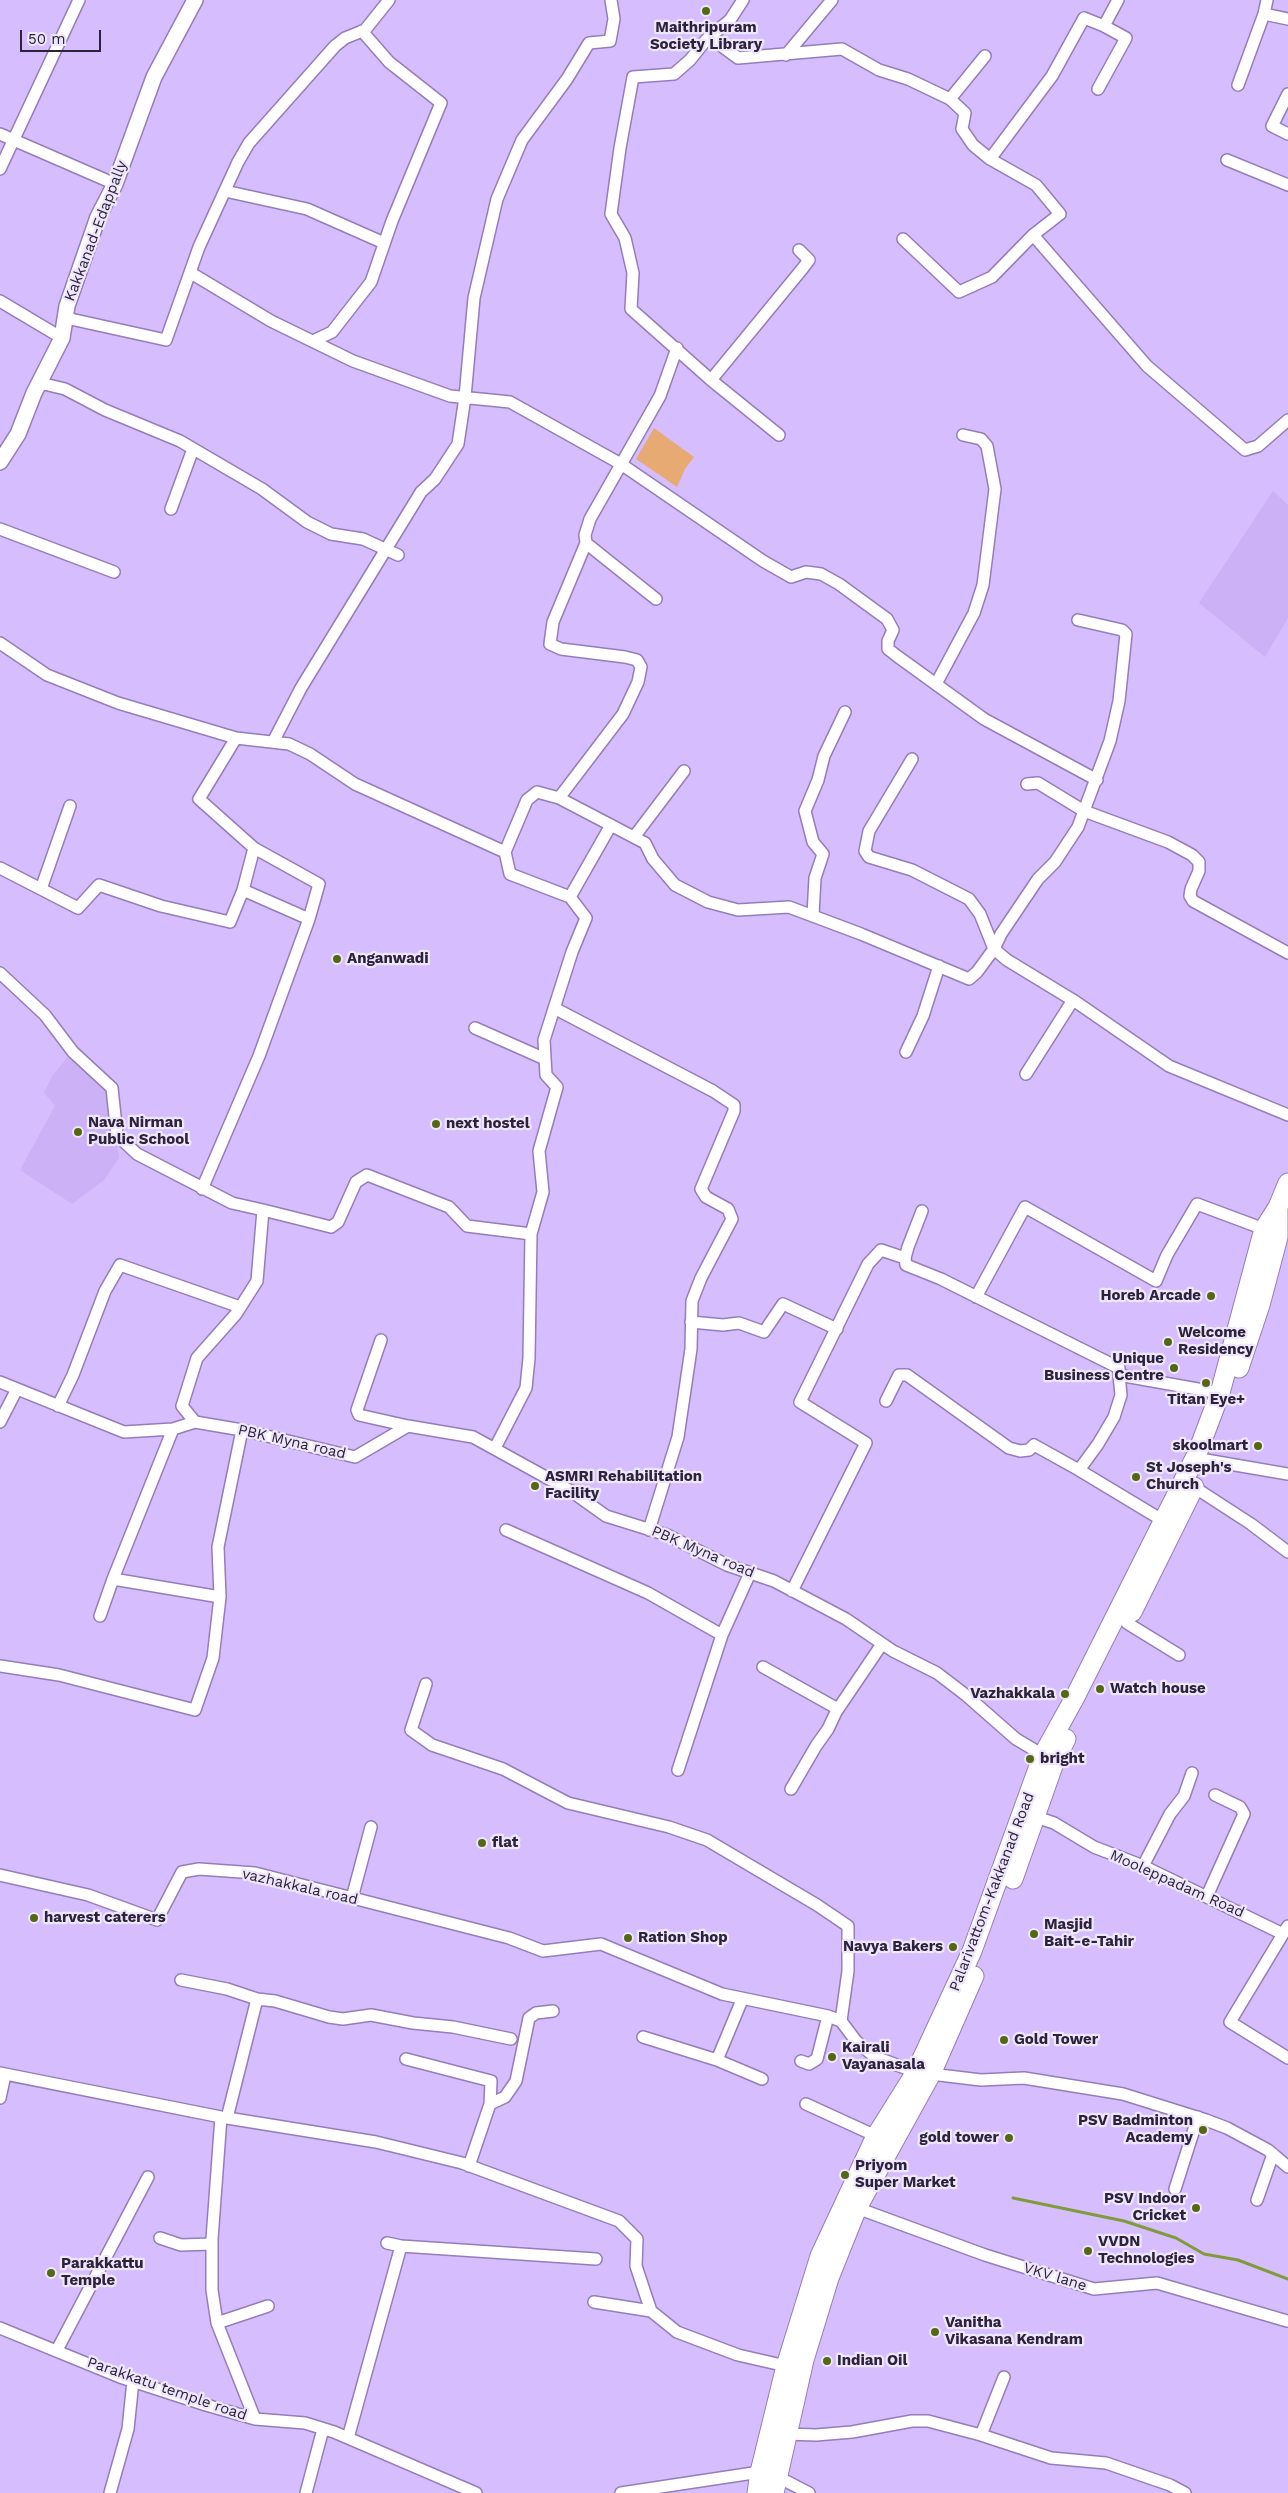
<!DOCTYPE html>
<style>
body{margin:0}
#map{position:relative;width:1288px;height:2493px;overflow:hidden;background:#d6bdfd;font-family:"Work Sans",sans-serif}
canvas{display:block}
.scale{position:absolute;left:20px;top:30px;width:81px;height:22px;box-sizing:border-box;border:2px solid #2c223b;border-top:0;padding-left:6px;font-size:15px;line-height:18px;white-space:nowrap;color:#2c223b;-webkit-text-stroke:4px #eee7fb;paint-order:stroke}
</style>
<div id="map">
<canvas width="1288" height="2493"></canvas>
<div class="scale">50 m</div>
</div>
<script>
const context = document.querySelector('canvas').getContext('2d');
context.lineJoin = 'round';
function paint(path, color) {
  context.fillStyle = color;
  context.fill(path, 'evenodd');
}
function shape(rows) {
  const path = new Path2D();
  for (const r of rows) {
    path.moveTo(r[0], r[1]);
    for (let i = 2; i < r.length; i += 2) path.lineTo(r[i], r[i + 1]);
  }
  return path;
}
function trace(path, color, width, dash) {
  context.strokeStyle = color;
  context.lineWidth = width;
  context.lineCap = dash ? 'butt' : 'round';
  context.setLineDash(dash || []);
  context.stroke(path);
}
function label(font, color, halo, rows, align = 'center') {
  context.font = font + ' "Work Sans",sans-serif';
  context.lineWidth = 4.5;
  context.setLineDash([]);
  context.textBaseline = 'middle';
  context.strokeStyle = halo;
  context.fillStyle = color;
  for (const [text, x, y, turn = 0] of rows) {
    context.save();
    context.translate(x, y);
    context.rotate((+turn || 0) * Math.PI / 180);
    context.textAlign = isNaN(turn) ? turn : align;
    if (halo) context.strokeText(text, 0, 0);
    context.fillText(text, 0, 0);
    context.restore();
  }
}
const built = shape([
 [1273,491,1288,505,1288,618,1265,657,1199,603],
 [68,1057,110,1096,119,1158,104,1180,72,1204,20,1170,55,1106,44,1093,52,1076]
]);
const green = shape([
 [654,428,694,457,685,469,677,487,636,459]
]);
const stream = shape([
 [1013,2198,1124,2221,1176,2238,1204,2254,1238,2260,1288,2279]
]);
const minor = shape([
 [743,0,730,20,706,40,690,60,674,74,633,77,620,148,611,214,625,238,633,273,631,309,711,380,803,268,809,260,799,250],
 [1264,14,1288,19],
 [706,40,719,44,738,58,842,49,879,70,908,79,950,99,965,113,962,129,973,145,990,159,1036,185,1060,214,1033,235],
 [786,55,832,0],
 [1238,85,1264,14,1267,0],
 [1098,89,1126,38,1104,26],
 [1288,94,1272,126,1288,134],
 [950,99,985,56],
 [0,134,115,184],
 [990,159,1052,76,1084,18,1104,26,1118,0],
 [1227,160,1288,185],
 [0,169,79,0],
 [225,191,307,209,384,243],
 [903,239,959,292,992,277,1033,235,1147,366,1245,450,1258,446,1288,420],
 [191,273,271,321,353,361,450,396,510,402,621,464,763,561,791,577,806,572,821,574,839,584,887,619,893,630,888,641,888,649,897,656,984,719,1097,780],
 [0,301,62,338],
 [66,318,166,340,199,247,238,162,249,143,335,46,345,38,365,30,389,0],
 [313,341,332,332,371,282,392,221,441,103,389,62,362,31],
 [711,380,779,435],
 [40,383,65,389,105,410,180,441,262,489,307,522,331,534,363,539,398,555],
 [171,509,193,449],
 [0,529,114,572],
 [656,599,586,543,585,535,590,519,660,396,677,348],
 [0,643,47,675,118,703,236,738,289,744,310,754,355,784,505,852],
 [936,684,974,613,983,585,995,489,987,446,981,439,963,435],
 [273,742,301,688,421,492,435,479,458,444,465,397,474,298,497,199,522,140,567,79,589,43,610,41,614,19,611,0],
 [912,759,869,831,865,851,869,857,912,870,969,899,980,914,994,949,1007,960,1076,1002,1169,1066,1288,1115],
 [1027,784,1038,783,1084,811,1168,842,1192,855,1199,862,1199,871,1191,889,1190,896,1193,901,1288,953],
 [559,798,623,714,638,682,641,667,637,660,625,657,561,649,550,644,553,622,586,543],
 [634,837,684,771],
 [254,848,319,884,309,919],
 [0,868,78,908,99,885,161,906,230,922,243,890],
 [41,889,70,806],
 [570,897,510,874,505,852,527,800,537,792,559,798,645,843,653,859,675,885,708,902,738,910,789,907,861,934,969,979,977,972,994,949,1001,934,1038,879,1055,862,1078,827,1110,741,1119,701,1126,634,1122,630,1078,620],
 [813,915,815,878,823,854,813,842,805,811,818,780,824,756,845,712],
 [0,973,45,1015,73,1052,112,1088,117,1135,137,1154,232,1203,263,1210,257,1281,236,1314,197,1358,182,1406,195,1422],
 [554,1008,713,1091,734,1105,734,1111,701,1189,706,1197,728,1209,732,1219,701,1278,692,1301,691,1349,678,1437,649,1530],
 [475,1028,545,1059],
 [906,1052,923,1016,939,966],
 [1026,1074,1073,1000],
 [202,1189,259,1056,309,919,243,890,254,848,199,799,236,738],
 [263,1210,331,1227,338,1222,356,1182,367,1175,449,1207,467,1226,531,1234],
 [922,1211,908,1247,905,1258,906,1265,941,1279,1119,1368,1119,1375,1220,1393],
 [976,1297,1025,1207,1156,1281,1167,1255,1197,1204,1264,1229],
 [691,1322,723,1325,739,1323,764,1332,783,1304,837,1329],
 [381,1340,357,1410,359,1415,408,1426],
 [0,1382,124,1432,173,1429,195,1422,242,1430,355,1457,408,1426,473,1437,571,1491,606,1516,667,1535,727,1565,774,1581,846,1619,893,1651,937,1673,967,1696,1016,1739,1043,1755],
 [886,1401,899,1375,907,1375,1009,1448,1020,1451,1029,1450,1034,1445,1079,1470,1098,1444,1114,1417,1121,1395,1119,1375],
 [58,1406,73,1375,105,1291,120,1265,240,1307],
 [0,1422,17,1389],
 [173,1429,113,1579,220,1597],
 [495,1448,526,1388,529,1358,531,1234,543,1192,539,1151,557,1087,546,1075,544,1040,572,952,586,918,570,897,611,825],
 [1206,1460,1288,1474],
 [1079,1470,1162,1520],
 [1194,1487,1251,1524,1288,1552],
 [506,1530,648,1593,722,1635],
 [792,1591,866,1443,800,1402,868,1264,881,1250,905,1258],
 [100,1616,113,1579],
 [1127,1623,1179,1655],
 [0,1666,59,1675,195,1710,213,1658,220,1597,218,1547,242,1430],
 [763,1667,838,1709],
 [426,1684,411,1730,432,1745,503,1769,568,1803,669,1827,707,1840,817,1905,848,1926,848,1971,841,2021],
 [678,1770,722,1635,750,1573],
 [791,1789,816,1746,828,1729,836,1712,882,1644],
 [1036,1817,1054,1823,1094,1847,1143,1866,1283,1934,1288,1926],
 [1143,1866,1170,1814,1184,1796,1192,1773],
 [0,1875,88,1895,157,1920,182,1872,199,1869,255,1873,509,1938,543,1951,601,1944,722,1994,828,2016,841,2021,856,2041,875,2057,916,2072],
 [1207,1896,1244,1814,1240,1807,1215,1795],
 [352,1898,371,1827],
 [1283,1934,1230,2022,1288,2058],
 [181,1980,227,1989,257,1999,227,2118],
 [257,1999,275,2001,329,2017,343,2019,371,2015,413,2023,453,2027,511,2039],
 [643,2037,717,2060,762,2079],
 [406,2059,491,2081,490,2104,469,2166],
 [717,2060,742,2000],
 [801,2061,809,2064,817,2059,828,2016],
 [0,2073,221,2117,376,2142,462,2163,619,2221,637,2239,636,2266,651,2311,677,2332,738,2355,786,2366],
 [931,2074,981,2080,1024,2078,1123,2094,1206,2120,1227,2128,1268,2150,1288,2167],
 [0,2098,5,2075],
 [490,2104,505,2097,516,2081,529,2018,536,2013,553,2011],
 [806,2104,876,2136],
 [221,2117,212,2239,212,2290,217,2323,255,2419],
 [1175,2189,1198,2117],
 [1257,2200,1273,2154],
 [857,2208,985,2255,1094,2289,1157,2283,1287,2321],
 [160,2238,181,2245,212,2244],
 [387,2243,401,2246,596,2259],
 [594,2302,651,2311],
 [217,2323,268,2306],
 [0,2328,120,2377,206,2405,255,2419,305,2423,334,2432,476,2493],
 [57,2350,148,2177],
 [786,2434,816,2435,852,2432,912,2421,928,2421,981,2435,1051,2458,1106,2463,1170,2485,1185,2493],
 [981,2435,1004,2377],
 [348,2438,401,2246],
 [776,2476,809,2493],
 [110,2493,128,2429,133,2381],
 [306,2493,323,2429],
 [621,2493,760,2472]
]);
const tertiary = shape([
 [0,462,18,434,34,393,62,338,67,306,98,217,115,184,154,77,195,0]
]);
const primary = shape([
 [1239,1368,1260,1305,1278,1237,1278,1207],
 [1132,1612,1194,1487],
 [1013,1879,1055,1760,1066,1739],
 [757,2493,760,2472,786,2366,820,2256,876,2136,916,2072,972,1951,1043,1755,1074,1699,1197,1454,1220,1393,1264,1229,1278,1207,1288,1183],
 [774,2493,804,2360,829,2278,857,2208,931,2074,974,1976]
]);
const markers = [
 [706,11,5,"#546814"],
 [337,959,5,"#546814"],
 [436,1124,5,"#546814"],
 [78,1132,5,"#546814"],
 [1211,1296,5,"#546814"],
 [1168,1342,5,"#546814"],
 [1174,1368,5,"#546814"],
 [1206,1383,5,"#546814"],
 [1258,1446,5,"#546814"],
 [1136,1477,5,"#546814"],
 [535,1486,5,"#546814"],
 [1100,1689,5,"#546814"],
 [1065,1694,5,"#546814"],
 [1030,1759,5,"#546814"],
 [482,1843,5,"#546814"],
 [34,1918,5,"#546814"],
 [1034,1934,5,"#546814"],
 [628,1938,5,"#546814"],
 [953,1947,5,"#546814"],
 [1004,2040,5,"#546814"],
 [832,2057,5,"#546814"],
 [1203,2130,5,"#546814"],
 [1009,2138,5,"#546814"],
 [845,2175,5,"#546814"],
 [1196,2208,5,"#546814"],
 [1088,2251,5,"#546814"],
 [51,2273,5,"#546814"],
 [935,2332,5,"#546814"],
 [827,2361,5,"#546814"]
];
const poiNames = [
 ["Maithripuram",706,28,"center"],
 ["Society Library",706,45,"center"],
 ["Anganwadi",347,959],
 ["Nava Nirman",88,1123],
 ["Public School",88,1140],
 ["next hostel",446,1124],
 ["Horeb Arcade",1201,1296,"right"],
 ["Welcome",1178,1333],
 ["Residency",1178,1350],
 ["Unique",1164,1359,"right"],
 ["Business Centre",1164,1376,"right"],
 ["Titan Eye+",1206,1400,"center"],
 ["skoolmart",1248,1446,"right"],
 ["St Joseph's",1146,1468],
 ["Church",1146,1485],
 ["ASMRI Rehabilitation",545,1477],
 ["Facility",545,1494],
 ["Watch house",1110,1689],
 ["Vazhakkala",1055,1694,"right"],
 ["bright",1040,1759],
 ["flat",492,1843],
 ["harvest caterers",44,1918],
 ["Masjid",1044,1925],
 ["Bait-e-Tahir",1044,1942],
 ["Ration Shop",638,1938],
 ["Navya Bakers",943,1947,"right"],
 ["Gold Tower",1014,2040],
 ["Kairali",842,2048],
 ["Vayanasala",842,2065],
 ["PSV Badminton",1193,2121,"right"],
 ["Academy",1193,2138,"right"],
 ["gold tower",999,2138,"right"],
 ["Priyom",855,2166],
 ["Super Market",855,2183],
 ["PSV Indoor",1186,2199,"right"],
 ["Cricket",1186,2216,"right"],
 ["VVDN",1098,2242],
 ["Technologies",1098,2259],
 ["Parakkattu",61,2264],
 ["Temple",61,2281],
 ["Vanitha",945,2323],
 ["Vikasana Kendram",945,2340],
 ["Indian Oil",837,2361]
];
const streetNames = [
 ["Kakkanad-Edappally",96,231,-69],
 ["PBK Myna road",292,1442,13],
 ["PBK Myna road",703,1552,23],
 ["Mooleppadam Road",1177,1884,24],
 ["vazhakkala road",300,1887,13],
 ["Palarivattom-Kakkanad Road",992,1892,-69],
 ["VKV lane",1055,2277,17],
 ["Parakkatu temple road",167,2389,19]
];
paint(built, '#cdb1f7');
paint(green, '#e8aa73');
trace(stream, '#829b3a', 3);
trace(minor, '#957db9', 14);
trace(tertiary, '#957db9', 18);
trace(primary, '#957db9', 21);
trace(minor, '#fff', 11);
trace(tertiary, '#fff', 15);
trace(primary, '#fff', 19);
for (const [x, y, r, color] of markers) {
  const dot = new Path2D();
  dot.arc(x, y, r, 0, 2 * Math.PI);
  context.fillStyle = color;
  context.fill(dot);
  trace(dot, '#eee7fb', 2);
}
label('bold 15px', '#2c223b', '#eee7fb', poiNames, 'left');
label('15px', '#2c223b', '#eee7fb', streetNames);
</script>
